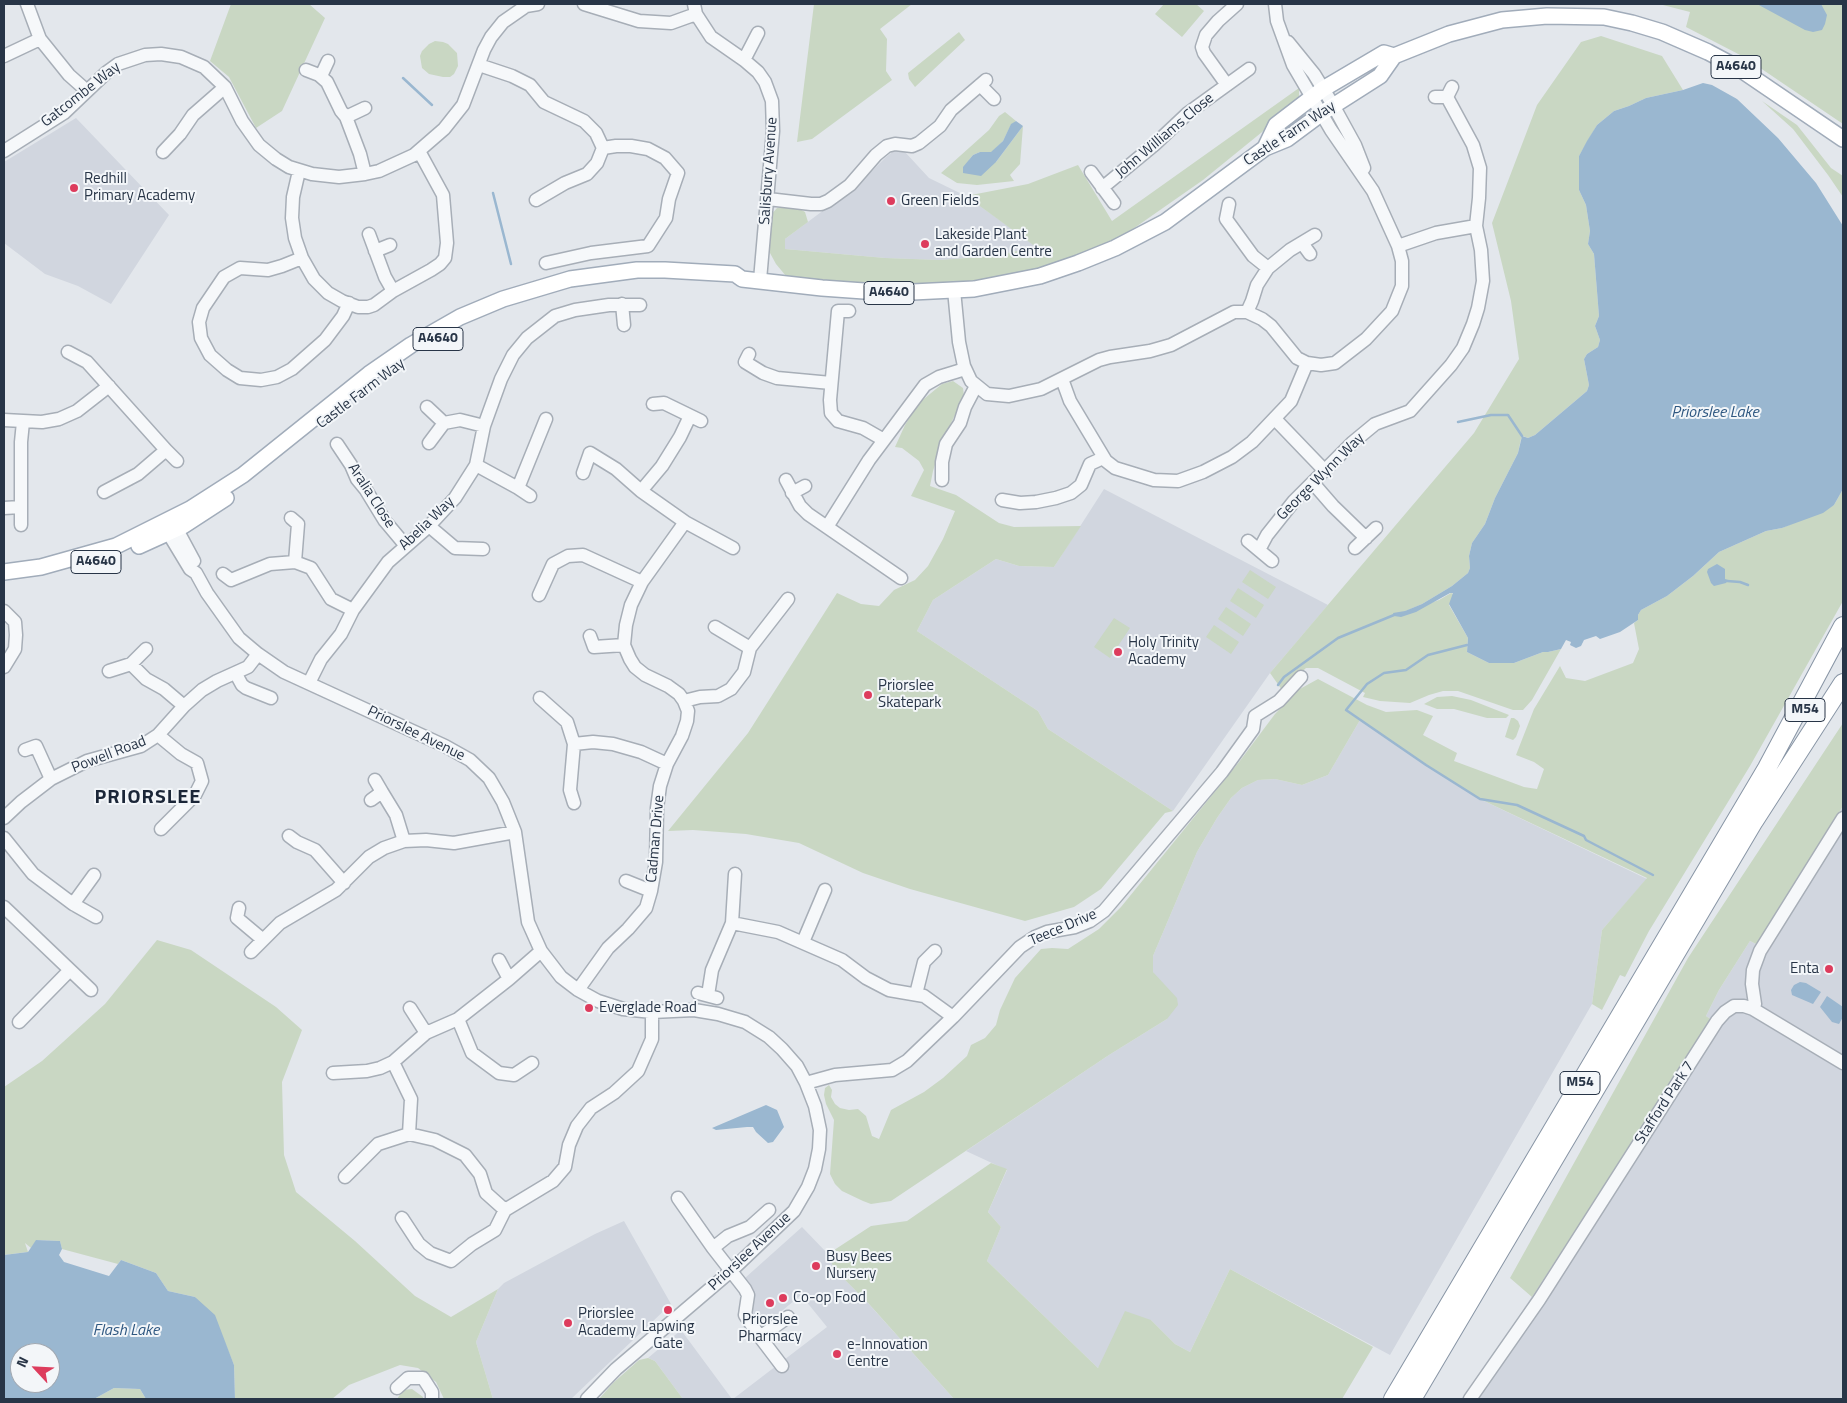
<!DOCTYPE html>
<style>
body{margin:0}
#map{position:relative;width:1847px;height:1403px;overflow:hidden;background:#e3e7ec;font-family:"Titillium Web",sans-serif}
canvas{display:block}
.frame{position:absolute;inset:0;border:5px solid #283547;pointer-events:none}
.north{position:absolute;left:10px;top:1343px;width:50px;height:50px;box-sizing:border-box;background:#f3f6f9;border:1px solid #a2a9b2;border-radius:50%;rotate:295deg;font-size:14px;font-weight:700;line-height:20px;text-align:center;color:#283547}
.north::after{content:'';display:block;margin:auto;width:18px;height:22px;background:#dd3c5d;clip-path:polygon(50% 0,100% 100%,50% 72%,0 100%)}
</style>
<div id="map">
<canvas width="1847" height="1403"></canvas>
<div class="frame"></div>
<div class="north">N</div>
</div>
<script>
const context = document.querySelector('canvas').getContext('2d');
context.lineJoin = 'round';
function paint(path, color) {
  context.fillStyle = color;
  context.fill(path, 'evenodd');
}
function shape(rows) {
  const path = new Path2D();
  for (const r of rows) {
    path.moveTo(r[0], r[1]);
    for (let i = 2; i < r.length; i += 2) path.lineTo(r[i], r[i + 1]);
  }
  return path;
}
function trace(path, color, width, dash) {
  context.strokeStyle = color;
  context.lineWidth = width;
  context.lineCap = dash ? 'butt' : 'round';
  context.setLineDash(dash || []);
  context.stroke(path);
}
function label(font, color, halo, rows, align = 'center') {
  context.font = font + ' "Titillium Web",sans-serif';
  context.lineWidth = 4;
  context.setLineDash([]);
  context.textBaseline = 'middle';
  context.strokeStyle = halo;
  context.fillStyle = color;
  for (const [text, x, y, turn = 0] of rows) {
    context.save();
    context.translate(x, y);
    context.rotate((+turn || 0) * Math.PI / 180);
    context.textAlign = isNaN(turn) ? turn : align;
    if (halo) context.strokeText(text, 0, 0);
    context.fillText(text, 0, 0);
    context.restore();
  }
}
const built = shape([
 [76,118,169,215,111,304,78,286,45,274,4,243,4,162],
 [896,149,905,152,929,178,966,196,1037,247,993,256,940,260,885,258,785,249,785,239,860,183,886,157],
 [1104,489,1328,605,1270,673,1173,811,1048,729,1038,711,917,631,933,600,996,559,1019,566,1054,567],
 [1360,720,1480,799,1647,879,1602,930,1592,1004,1390,1355,1230,1269,1190,1352,1175,1344,1151,1320,1098,1368,987,1261,1001,1227,988,1212,1007,1170,966,1151,1109,1055,1167,1019,1153,972,1153,956,1197,852,1217,818,1231,798,1242,788,1258,780,1275,779,1302,785,1328,775],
 [1843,806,1843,1399,1465,1399,1712,1020,1706,1016,1719,990,1750,941,1758,945],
 [624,1221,671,1304,571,1399,493,1399,476,1342,498,1289,504,1283,595,1234],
 [802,1227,828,1254,834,1269,867,1302,954,1399,733,1399,827,1327,801,1295,759,1330,751,1315,751,1289,749,1282,745,1278],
 [681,1330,732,1399,683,1399,655,1361,648,1358]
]);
const green = shape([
 [231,4,309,4,325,18,282,111,256,128,229,77,210,61],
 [814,4,912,4,880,29,887,39,886,71,892,80,812,139,797,142],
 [1164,4,1196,4,1204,11,1182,37,1155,14],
 [1659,4,1843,4,1843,124,1744,57,1686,27,1690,12],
 [959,32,965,40,915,87,909,79,908,73],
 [1601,36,1662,56,1683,90,1646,98,1629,106,1614,111,1597,125,1579,156,1579,190,1586,205,1590,231,1588,244,1594,254,1599,316,1595,326,1600,340,1598,347,1587,354,1584,359,1589,385,1587,391,1535,435,1528,438,1523,436,1521,439,1518,453,1495,498,1485,524,1472,543,1469,556,1470,568,1468,573,1452,586,1422,604,1394,616,1439,600,1451,593,1454,594,1449,605,1468,638,1467,652,1489,663,1514,663,1543,652,1548,652,1561,649,1532,700,1523,710,1513,710,1458,691,1443,691,1429,695,1410,703,1380,701,1363,697,1365,693,1318,668,1306,668,1282,690,1270,673,1474,433,1519,359,1511,301,1492,223,1537,105,1581,42],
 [435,41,443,42,448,44,457,53,458,66,454,74,450,77,443,77,429,74,422,68,420,56,422,51,429,44],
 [1299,88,1299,102,1203,180,1130,231,1061,265,994,279,940,285,882,287,786,276,776,264,770,253,770,216,777,208,796,207,805,212,808,222,785,239,785,249,885,258,940,260,993,256,1036,247,966,196,1028,184,1078,165,1112,221],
 [1762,101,1797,125,1831,168,1843,176,1843,197,1828,175,1793,129],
 [1005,112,1016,121,1011,125,1003,141,991,153,980,152,973,155,969,160,996,162,1023,126,1020,164,1010,175,1014,181,977,185,957,183,941,173,989,130,999,116],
 [953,381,963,388,964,396,943,440,933,471,930,486,956,495,999,523,1014,527,1081,526,1054,567,1019,566,996,559,933,600,917,631,1038,711,1048,729,1173,811,1165,813,1101,889,1074,907,1025,921,910,889,863,873,799,843,746,834,693,830,668,831,748,733,837,593,861,604,879,606,894,590,915,580,928,566,943,539,955,511,911,496,924,470,919,461,902,448,895,447,905,425,919,403,942,384],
 [1843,489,1843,601,1750,766,1649,931,1625,977,1620,975,1602,1010,1592,1004,1602,930,1647,878,1480,799,1426,765,1360,720,1328,775,1302,785,1275,779,1258,780,1242,788,1231,798,1217,818,1197,852,1153,956,1153,972,1177,998,1178,1005,1167,1019,1109,1055,891,1201,871,1204,863,1201,842,1191,835,1184,830,1174,834,1120,826,1104,824,1095,825,1088,829,1085,832,1090,831,1097,835,1104,840,1108,849,1110,858,1109,866,1116,872,1136,879,1139,891,1110,924,1092,943,1078,967,1056,971,1045,985,1038,996,1025,1000,1010,1015,978,1041,949,1052,948,1068,949,1099,929,1121,907,1239,762,1275,714,1298,690,1318,679,1367,705,1386,712,1417,710,1433,716,1423,735,1457,753,1454,761,1524,787,1537,789,1544,769,1534,762,1516,755,1534,709,1560,666,1566,678,1585,681,1633,663,1639,649,1634,623,1638,620,1638,615,1641,610,1667,596,1693,576,1719,552,1766,531,1782,528,1834,505],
 [1250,570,1276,587,1268,599,1242,582],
 [1238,588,1264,605,1256,618,1230,601],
 [1226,607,1251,624,1243,636,1218,619],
 [1114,618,1130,628,1110,658,1094,647],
 [1214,625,1239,642,1231,654,1206,637],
 [1452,696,1471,700,1509,715,1506,718,1487,718,1454,709,1437,709,1424,704,1437,697],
 [1511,718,1514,718,1518,721,1520,726,1516,737,1513,740,1505,737],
 [1843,723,1843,806,1758,945,1750,941,1719,990,1706,1016,1712,1020,1532,1297,1510,1278,1688,958],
 [157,940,191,950,276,1007,302,1030,282,1082,284,1155,296,1192,355,1241,415,1296,451,1317,498,1289,476,1342,493,1399,444,1399,436,1382,418,1368,400,1365,349,1385,332,1399,235,1399,234,1365,225,1343,195,1297,168,1291,156,1273,121,1260,118,1264,62,1249,60,1241,37,1240,31,1248,25,1243,28,1252,4,1255,4,1087,42,1061,105,1004],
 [991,1163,1007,1169,988,1212,1001,1227,987,1261,1098,1368,1125,1311,1151,1320,1175,1344,1190,1352,1230,1269,1373,1347,1342,1399,954,1399,869,1304,834,1269,828,1254,871,1226,907,1221],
 [648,1358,655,1361,683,1399,599,1399,613,1383,639,1360],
 [114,1388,140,1389,146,1399,94,1399],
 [412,1389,423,1397,423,1399,397,1399,403,1390]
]);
const water = shape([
 [1757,4,1821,4,1827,15,1825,24,1822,30,1813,32,1805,30],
 [1703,83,1712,85,1737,99,1778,138,1816,183,1843,226,1843,489,1834,505,1823,513,1782,528,1766,531,1719,552,1693,576,1667,596,1641,610,1638,615,1638,620,1620,632,1600,639,1596,636,1584,640,1581,646,1576,648,1570,645,1571,642,1566,640,1561,649,1548,652,1543,652,1514,663,1489,663,1467,652,1468,638,1449,604,1453,593,1450,593,1416,612,1401,617,1394,616,1393,613,1405,611,1422,604,1452,586,1468,573,1470,568,1469,556,1472,543,1485,524,1495,498,1518,453,1522,436,1528,438,1535,435,1587,391,1589,385,1584,359,1587,354,1598,347,1600,340,1595,326,1599,316,1594,254,1588,244,1590,231,1586,205,1579,190,1579,156,1587,141,1597,125,1614,111,1629,106,1646,98,1683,90],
 [1016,121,1023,126,996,162,981,176,963,173,963,167,973,155,980,152,991,152,1003,141,1011,124],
 [1717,564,1725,569,1725,579,1728,580,1726,583,1714,586,1711,583,1707,572,1708,569],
 [1800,982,1806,983,1821,992,1813,1004,1792,995,1791,990,1794,985],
 [1827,996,1843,1007,1843,1017,1839,1024,1832,1022,1820,1007],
 [766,1105,777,1110,784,1127,773,1142,768,1143,756,1132,753,1127,747,1127,716,1130,712,1128],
 [36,1240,60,1241,62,1249,59,1255,64,1262,109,1276,121,1260,156,1273,168,1291,195,1297,215,1315,234,1365,235,1399,146,1399,140,1389,114,1388,94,1399,4,1399,4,1255,28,1252],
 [20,1353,50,1353,50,1383,20,1383]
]);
const stream = shape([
 [403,78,432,105],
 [493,193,511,264],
 [1458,422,1491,415,1508,415,1522,436],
 [1727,581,1740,582,1748,585],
 [1467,645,1428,655,1406,670,1384,673,1367,684,1346,710,1426,765,1480,799,1517,805,1584,836,1586,840,1653,875],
 [1278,685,1284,677,1338,638,1394,615]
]);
const minor = shape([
 [27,4,40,39,69,75,87,91],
 [584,4,639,21,671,23,696,14],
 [694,4,696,14,711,37,744,60,758,72,765,82,772,101,773,131,760,280],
 [1288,42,1314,74,1333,105,1355,145,1364,168],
 [4,56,40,39],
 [744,60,758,33],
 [479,65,512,76,530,85,544,102,584,121,596,133,603,148],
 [306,70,319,75,327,82,341,111,346,117,360,154,365,174],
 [321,76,328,61],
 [980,85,994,99],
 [1227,85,1204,53,1202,47,1206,35,1218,21,1237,4],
 [1435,97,1447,97,1452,87],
 [346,117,365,108],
 [4,151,64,113,107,72,118,64,145,55,161,54,181,57,204,67,225,87,242,121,259,145,276,159,289,167,312,174,339,177,365,174,379,171,414,155,444,129,463,105,484,50,491,37,503,22,526,6,538,4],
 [163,152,180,134,193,115,225,87],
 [299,171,293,197,292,218,295,238,302,258,314,279,328,293,342,301,358,307,368,307,374,305,393,291,431,270,440,264,445,258,447,243,443,195,419,151],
 [1091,172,1114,203],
 [1102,188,1154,145,1188,113,1249,69],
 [768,199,811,204,821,204,828,201,850,185,876,155,887,146,895,144,912,146,919,143,940,126,951,110,986,80],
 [536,200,565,183,587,174,597,163,603,148,616,146,631,146,648,149,665,158,678,173,669,199,666,218,648,246,591,253,546,263],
 [1229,204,1226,219,1253,256,1268,268],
 [369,234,385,277,393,291],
 [1302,243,1310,254],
 [1398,246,1436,233,1476,226],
 [375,251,390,245],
 [302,258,282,266,268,270,240,268,224,277,203,308,199,322,201,338,210,355,227,370,240,378,261,380,277,377,292,369,325,340,343,316,349,303],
 [954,290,959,342,964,366,971,381,987,394,1009,396,1041,389,1099,360,1110,357,1150,351,1171,345,1234,312,1247,312,1262,319,1271,326,1297,358,1307,363,1321,365,1335,363,1366,339,1392,311,1402,286,1402,261,1398,246,1373,191,1331,130,1293,65,1277,21,1275,4],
 [622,304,624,325],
 [849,311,838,311,830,400,831,413,838,421,863,428,884,440,925,385,939,377,965,369],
 [1247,312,1252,301,1257,285,1268,268,1290,250,1315,235],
 [68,352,87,362,166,450],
 [749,354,745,362,763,373,777,378,831,383],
 [1062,379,1070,401,1106,461,1115,468,1154,480,1178,481,1203,472,1232,457,1252,442,1291,401,1307,363],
 [653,404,664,403,701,421],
 [427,407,444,423,429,443],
 [1275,419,1325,471],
 [4,420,42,422,59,419,77,411,109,386],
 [444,423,460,420,484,426],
 [337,444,351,465,357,479,366,490,385,521,406,546],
 [476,465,518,488,546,419],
 [786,480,800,506,808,514,901,578],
 [942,480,942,462,946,444,960,423,965,407,976,386],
 [1313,483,1333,506,1366,538],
 [518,488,530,496],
 [641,491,662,466,680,437,690,416],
 [104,492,138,474,166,450,177,461],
 [792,493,805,486],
 [1002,500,1020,503,1036,502,1056,498,1071,493,1081,485,1090,464,1103,458],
 [4,508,21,507],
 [173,522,194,561],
 [685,522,733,548],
 [21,525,21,442,23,422],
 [164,526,190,569,196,573,207,593,239,638,258,654,284,672,445,746,470,760,489,778,503,802,515,832,528,922,541,951,561,977,578,990,598,1001,623,1009,652,1012,694,1010,718,1014,745,1022,769,1037,782,1049,797,1066,806,1083,815,1106,820,1130,819,1149,815,1169,808,1187,794,1211,731,1271,616,1369,587,1399],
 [429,526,455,548,483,549],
 [827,527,869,460,884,440],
 [1248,541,1272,561],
 [1355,548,1376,528],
 [1259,550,1267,535,1294,501,1352,443,1375,424,1410,411,1451,365,1463,348,1473,324,1478,308,1483,281,1481,250,1476,226,1479,198,1480,168,1473,145,1447,97],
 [295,562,311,568,331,599,353,610],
 [223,574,231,580,270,564,295,562,298,524,291,518],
 [539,595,553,564,568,556,583,555,642,582],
 [4,611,15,622,16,635,15,649,4,667],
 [715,627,750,648],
 [590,636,594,647,624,645],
 [131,664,146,679,164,689,184,706],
 [109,671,131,664,146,649],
 [236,674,242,685,246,688,271,698],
 [309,683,321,659,341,634,353,610,388,562,429,526,455,498,476,465,484,426,501,379,513,355,527,338,555,316,575,310,609,305,640,305],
 [540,698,567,722,574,744,570,790,574,803],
 [684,701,700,697,718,696,731,689,744,672,750,648,788,599],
 [158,735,181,754,197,763,202,781,195,795,161,829],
 [574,744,593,742,613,744,641,752,667,764],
 [25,750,36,746,51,779],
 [371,800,382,792,375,780],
 [4,818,21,802,51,779,87,761,141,746,158,735,184,706,202,690,217,681,248,667,258,654],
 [289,836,297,842,315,850,344,883],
 [4,838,33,874,73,904],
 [404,841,426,840,454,843,515,832],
 [94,875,73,904,96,917],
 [626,881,651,891],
 [4,907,91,990],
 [239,908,237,918,262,939],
 [732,923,735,874],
 [803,942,825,890],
 [251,952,280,923,336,890,369,857,384,848,404,841,396,815,382,792],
 [509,979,541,951],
 [578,990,608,948,628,929,646,908,651,891,656,862,657,808,660,786,667,764,682,736,687,721,688,711,684,701,679,694,668,686,645,675,635,667,630,659,624,645,626,625,631,605,642,582,685,522,641,491,616,469,590,453,583,473],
 [698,993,717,998],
 [916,994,924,962,935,951],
 [708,995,712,970,732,923,778,932,842,960,866,978,889,990,924,996,953,1017],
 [1753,1009,1755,1004,1752,984,1753,970,1760,951,1843,818],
 [458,1019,509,979,499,960],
 [19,1022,70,970],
 [426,1033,458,1019,472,1053,499,1073,514,1075,532,1063],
 [393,1062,411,1099,409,1134],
 [333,1073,367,1071,380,1068,393,1062,426,1033,410,1008],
 [806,1083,835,1075,892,1070,907,1061,953,1017,1020,947,1035,937,1047,932,1075,927,1090,921,1104,911,1222,772,1253,729,1255,716,1279,701,1301,677],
 [345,1177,378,1144,409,1134,435,1140,465,1155,480,1174,486,1193,505,1210],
 [678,1198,713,1248,728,1236,750,1227,769,1210],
 [402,1218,419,1244,430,1253,451,1261,472,1244,495,1230,505,1210,553,1181,565,1167,569,1145,577,1126,591,1108,614,1093,638,1071,652,1039,652,1012],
 [713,1248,745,1289,748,1295,745,1315,760,1337],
 [782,1366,760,1337,788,1317],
 [397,1388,408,1378,423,1378,432,1392,432,1399],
 [1470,1399,1539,1300,1717,1021,1725,1012,1734,1006,1744,1006,1753,1009,1843,1063]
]);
const major = shape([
 [1265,148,1276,125,1323,89,1384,53,1394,56],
 [139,546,183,526,226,498],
 [4,572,41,567,116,546,190,509,243,475,369,374,411,345,460,317,503,299,570,279,637,270,665,270,735,274,742,279,822,288,892,293,974,289,1040,276,1078,263,1115,248,1165,222,1265,148,1287,139,1322,113,1380,76,1394,56,1449,34,1502,20,1547,16,1604,17,1632,23,1662,32,1708,52,1740,69,1843,139]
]);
const highway = shape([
 [1393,1399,1767,768,1843,626],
 [1412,1399,1754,821,1843,683]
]);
const markers = [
 [74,188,5,"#dd3c5d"],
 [891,201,5,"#dd3c5d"],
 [925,244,5,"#dd3c5d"],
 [1118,652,5,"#dd3c5d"],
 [868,695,5,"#dd3c5d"],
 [1829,969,5,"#dd3c5d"],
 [589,1008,5,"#dd3c5d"],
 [816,1266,5,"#dd3c5d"],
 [783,1298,5,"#dd3c5d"],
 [770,1303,5,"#dd3c5d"],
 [668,1310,5,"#dd3c5d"],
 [568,1323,5,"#dd3c5d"],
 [837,1354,5,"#dd3c5d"]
];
const shields = [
 [1736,67,50],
 [889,293,50],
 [438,339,50],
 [96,562,50],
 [1805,710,40],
 [1580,1083,40]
];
const shieldNames = [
 ["A4640",1736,67],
 ["A4640",889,293],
 ["A4640",438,339],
 ["A4640",96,562],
 ["M54",1805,710],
 ["M54",1580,1083]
];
const streetNames = [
 ["Gatcombe Way",81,95,-38],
 ["Castle Farm Way",1290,134,-33],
 ["John Williams Close",1165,136,-40],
 ["Salisbury Avenue",769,171,-86],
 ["Castle Farm Way",361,394,-37],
 ["George Wynn Way",1321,477,-45],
 ["Aralia Close",371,496,57],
 ["Abelia Way",427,524,-44],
 ["Priorslee Avenue",416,734,26],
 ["Powell Road",109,755,-21],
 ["Cadman Drive",656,839,-85],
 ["Teece Drive",1063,928,-23],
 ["Stafford Park 7",1665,1103,-57],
 ["Priorslee Avenue",750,1252,-43]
];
const poiNames = [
 ["Redhill",84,179],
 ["Primary Academy",84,196],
 ["Green Fields",901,201],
 ["Lakeside Plant",935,235],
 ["and Garden Centre",935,252],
 ["Holy Trinity",1128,643],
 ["Academy",1128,660],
 ["Priorslee",878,686],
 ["Skatepark",878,703],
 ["Enta",1819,969,"right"],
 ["Everglade Road",599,1008],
 ["Busy Bees",826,1257],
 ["Nursery",826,1274],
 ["Co-op Food",793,1298],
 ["Priorslee",578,1314],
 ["Academy",578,1331],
 ["Priorslee",770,1320,"center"],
 ["Pharmacy",770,1337,"center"],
 ["Lapwing",668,1327,"center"],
 ["Gate",668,1344,"center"],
 ["e-Innovation",847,1345],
 ["Centre",847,1362]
];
const waterNames = [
 ["Priorslee Lake",1715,413],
 ["Flash Lake",126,1331]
];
const districtNames = [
 ["PRIORSLEE",148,798]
];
paint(built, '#d1d6df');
paint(green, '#c9d7c3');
paint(water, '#9ab7d0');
trace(stream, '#9ab7d0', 2.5);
trace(minor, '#a7aeb7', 15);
trace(major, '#a1acba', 18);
trace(highway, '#8895a5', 20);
trace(minor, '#f6f8fa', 12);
trace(major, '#fff', 15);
trace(highway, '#fff', 18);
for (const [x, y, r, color] of markers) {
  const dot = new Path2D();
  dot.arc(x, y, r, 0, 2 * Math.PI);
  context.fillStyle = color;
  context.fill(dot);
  trace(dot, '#f3f6f9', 2);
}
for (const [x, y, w] of shields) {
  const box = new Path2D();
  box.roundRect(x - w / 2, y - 11.5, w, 23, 4);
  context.fillStyle = '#f3f6f9';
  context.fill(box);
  trace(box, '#283547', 1);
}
label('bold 14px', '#283547', null, shieldNames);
label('15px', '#283547', '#f3f6f9', streetNames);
label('15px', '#283547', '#f3f6f9', poiNames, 'left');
label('italic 16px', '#2e5780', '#f3f6f9', waterNames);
context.letterSpacing = '1px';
label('bold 20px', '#1b2638', '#f3f6f9', districtNames);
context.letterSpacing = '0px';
</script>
